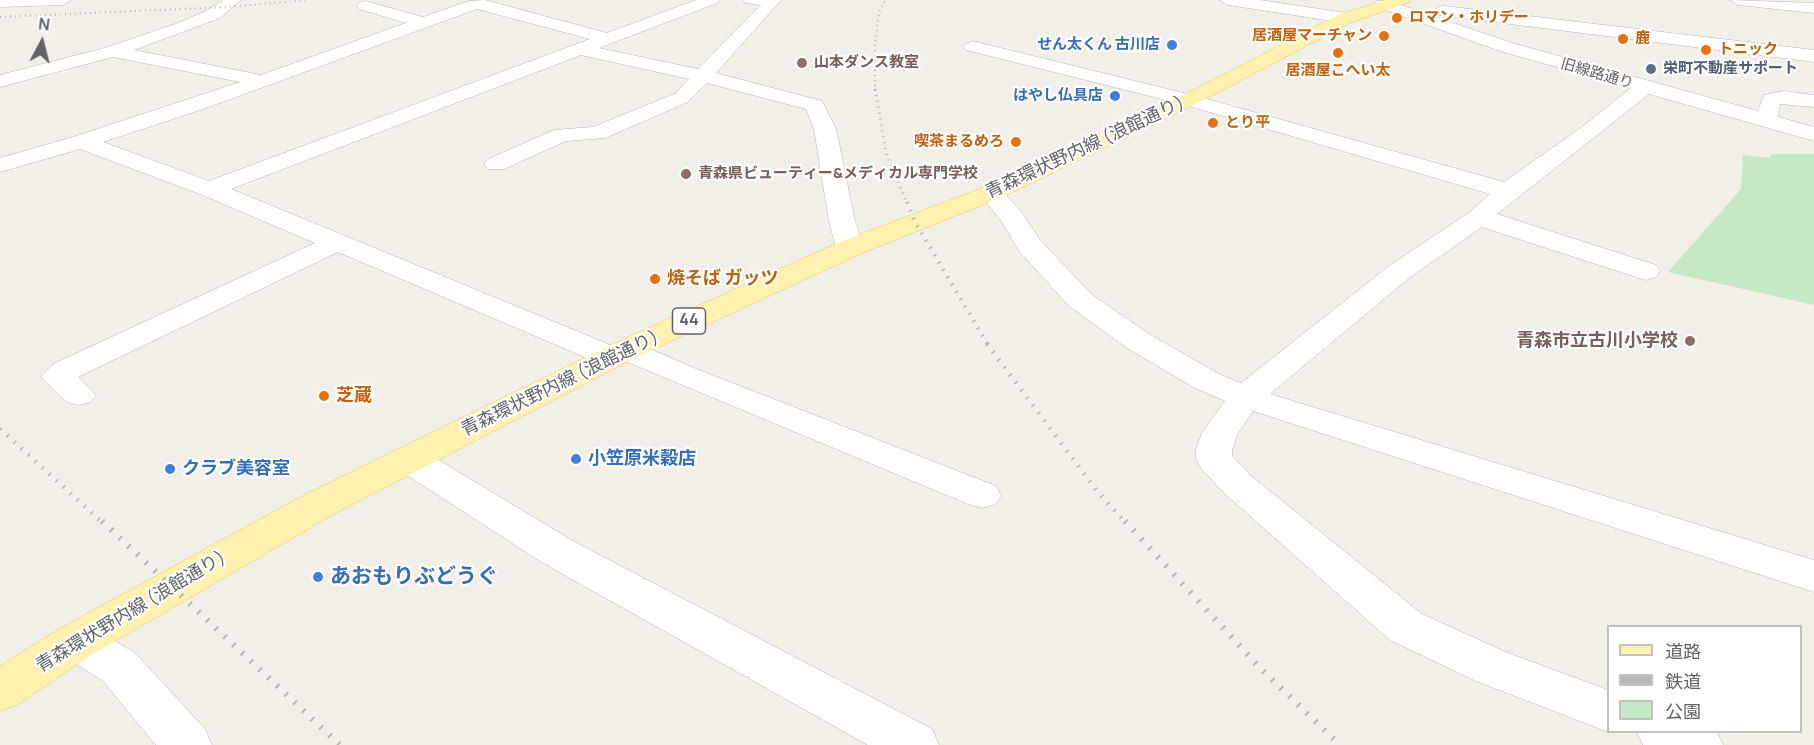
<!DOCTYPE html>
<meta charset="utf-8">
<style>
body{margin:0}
#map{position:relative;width:1814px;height:745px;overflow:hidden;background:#f1efe8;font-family:Manrope,"Noto Sans JP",sans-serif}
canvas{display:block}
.legend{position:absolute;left:1607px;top:625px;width:195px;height:108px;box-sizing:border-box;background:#fff;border:2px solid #bfc1c3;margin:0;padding:8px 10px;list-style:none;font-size:18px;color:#5f6368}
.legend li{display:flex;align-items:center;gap:12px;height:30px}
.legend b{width:30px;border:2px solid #bfc1c3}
.north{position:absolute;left:12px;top:12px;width:60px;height:60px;-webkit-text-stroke:4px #fff;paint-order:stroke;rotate:7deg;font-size:16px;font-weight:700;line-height:24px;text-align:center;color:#5f6368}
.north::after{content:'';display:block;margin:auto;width:21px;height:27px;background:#5f6368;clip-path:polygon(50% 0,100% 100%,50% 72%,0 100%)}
</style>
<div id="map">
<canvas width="1814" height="745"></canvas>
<ul class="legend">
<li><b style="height:8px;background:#fff2af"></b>道路</li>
<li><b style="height:8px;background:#b6b7b8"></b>鉄道</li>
<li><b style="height:16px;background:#c5e8c5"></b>公園</li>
</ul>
<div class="north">N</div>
</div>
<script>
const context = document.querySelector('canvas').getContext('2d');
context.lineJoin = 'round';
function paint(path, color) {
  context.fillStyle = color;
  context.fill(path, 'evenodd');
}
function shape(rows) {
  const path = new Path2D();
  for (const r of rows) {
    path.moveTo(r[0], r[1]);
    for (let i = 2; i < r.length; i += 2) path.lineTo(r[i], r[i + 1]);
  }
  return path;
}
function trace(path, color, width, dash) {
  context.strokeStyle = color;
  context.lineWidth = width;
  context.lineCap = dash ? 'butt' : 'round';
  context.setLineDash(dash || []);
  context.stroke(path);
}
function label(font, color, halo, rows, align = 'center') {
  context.font = font + ' Manrope,"Noto Sans JP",sans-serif';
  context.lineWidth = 4.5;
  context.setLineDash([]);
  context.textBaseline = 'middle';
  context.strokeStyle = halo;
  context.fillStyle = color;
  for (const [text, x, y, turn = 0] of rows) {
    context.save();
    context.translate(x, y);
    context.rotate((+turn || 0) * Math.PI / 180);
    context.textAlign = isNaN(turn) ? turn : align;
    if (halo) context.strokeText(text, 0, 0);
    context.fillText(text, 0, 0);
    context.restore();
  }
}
const green = shape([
 [1772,154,1814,154,1814,305,1668,272,1741,189,1743,155,1769,158]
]);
const minor = shape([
 [0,0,71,0,63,5,0,7,0,0],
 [223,0,241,0,220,18,134,50,261,75,406,23,359,9,357,6,359,3,365,1,423,17,469,1,485,0,607,33,696,0,719,0,717,3,599,48,698,69,761,5,745,3,743,0,781,0,716,73,822,101,836,129,855,221,864,248,860,254,850,256,840,254,836,248,829,221,814,129,806,109,707,83,688,102,605,138,566,141,504,169,488,169,484,164,488,159,554,130,593,127,674,94,689,79,581,55,231,189,613,346,626,340,637,343,694,368,996,486,1001,495,996,504,982,508,968,504,625,361,612,367,601,364,338,252,78,377,96,395,91,402,79,405,67,402,41,377,53,364,315,243,200,194,80,149,0,172,0,158,73,137,240,82,113,57,0,87,0,75,108,47,178,23,208,10,223,0],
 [477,9,590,39,209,181,103,142,206,108,477,9],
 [1220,0,1260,0,1346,13,1354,18,1346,23,1228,5,1220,0],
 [1730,0,1814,3,1814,13,1738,5,1730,0],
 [1377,1,1389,1,1512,43,1758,111,1764,95,1784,91,1814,95,1814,107,1780,104,1778,117,1814,127,1814,141,1649,94,1497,214,1656,265,1660,271,1656,277,1646,280,1636,277,1482,227,1409,278,1270,394,1814,560,1814,592,1253,411,1238,433,1232,450,1232,456,1250,475,1422,614,1508,653,1608,690,1608,732,1476,681,1390,640,1224,493,1201,468,1196,459,1196,450,1202,433,1225,401,1195,388,1127,348,1069,306,1019,251,1002,222,979,193,982,188,991,186,1000,188,1022,213,1040,240,1091,294,1149,334,1219,374,1241,383,1389,266,1470,212,1490,194,1182,104,966,50,963,46,972,41,1196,96,1504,182,1582,127,1631,88,1500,51,1377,7,1375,4,1377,1],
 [1444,6,1814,50,1814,62,1438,15,1436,11,1438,7,1444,6],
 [409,447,422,450,573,541,932,729,939,745,868,745,543,563,396,468,391,459,396,450,409,447],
 [77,623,93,628,135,653,205,729,212,745,156,745,103,681,61,654,54,641,61,628,77,623],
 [1637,732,1717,732,1723,745,1643,745,1637,732]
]);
const major = shape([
 [1386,0,1410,0,1408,3,1352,22,1196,104,1000,198,860,254,637,357,334,514,93,654,17,705,0,711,0,666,61,628,306,494,615,343,840,242,982,188,1182,96,1340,14,1386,0]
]);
const railFar4 = shape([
 [0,17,226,7,308,0],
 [875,91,875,45,879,13,885,0]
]);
const railFar3 = shape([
 [875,89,886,153,907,203]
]);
const railFar2 = shape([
 [907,202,915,222,988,345]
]);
const railFar1 = shape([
 [987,344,1097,491,1126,523],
 [0,429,103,523]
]);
const rail = shape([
 [102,521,340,745],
 [1125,521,1258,666,1340,745]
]);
const markers = [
 [1397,18,6,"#e8710a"],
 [1384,36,6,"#e8710a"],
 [1623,39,6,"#e8710a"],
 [1172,45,6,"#3f7fe0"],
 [1706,50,6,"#e8710a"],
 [1338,53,6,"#e8710a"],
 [802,63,6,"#8d6e63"],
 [1651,69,6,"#5c6f8a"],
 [1115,96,6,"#3f7fe0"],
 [1213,123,6,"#e8710a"],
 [1016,142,6,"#e8710a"],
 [686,174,6,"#8d6e63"],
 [655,279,6,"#e8710a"],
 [1690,341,6,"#8d6e63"],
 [324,396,6,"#e8710a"],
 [576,459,6,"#3f7fe0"],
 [170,469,6,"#3f7fe0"],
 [318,577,6,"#3f7fe0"]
];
const farFoodnames = [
 ["ロマン・ホリデー",1409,18],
 ["居酒屋マーチャン",1372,36,"right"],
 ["鹿",1635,39],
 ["トニック",1718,50],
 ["居酒屋こへい太",1338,71,"center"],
 ["とり平",1225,123],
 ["喫茶まるめろ",1004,142,"right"]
];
const farShopnames = [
 ["せん太くん 古川店",1160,45],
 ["はやし仏具店",1103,96]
];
const farEducationnames = [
 ["山本ダンス教室",814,63],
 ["青森県ビューティー&メディカル専門学校",698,174]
];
const farServicenames = [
 ["栄町不動産サポート",1663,69]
];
const farStreetnames = [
 ["旧線路通り",1597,74,16]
];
const shields = [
 [689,321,33]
];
const shieldNames = [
 ["44",689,321]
];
const streetNames = [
 ["青森環状野内線 (浪館通り)",1085,148,-25],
 ["青森環状野内線 (浪館通り)",560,384,-26],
 ["青森環状野内線 (浪館通り)",131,612,-31]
];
const foodNames = [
 ["焼そば ガッツ",667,279],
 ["芝蔵",336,396]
];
const educationNames = [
 ["青森市立古川小学校",1678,341]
];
const shopNames = [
 ["小笠原米穀店",588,459],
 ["クラブ美容室",182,469]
];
const nearShopnames = [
 ["あおもりぶどうぐ",330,577]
];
paint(green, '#c5e8c5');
trace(minor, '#b5b8bc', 1);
trace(major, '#f2c960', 1);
paint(minor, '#fff');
paint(major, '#fff2af');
trace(railFar4, '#b6b7b8', 2, [1, 4]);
trace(railFar3, '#b6b7b8', 3, [1, 5]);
trace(railFar2, '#b6b7b8', 4, [1.5, 7]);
trace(railFar1, '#b6b7b8', 4.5, [1.5, 8]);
trace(rail, '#b6b7b8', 6, [2, 10]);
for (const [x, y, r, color] of markers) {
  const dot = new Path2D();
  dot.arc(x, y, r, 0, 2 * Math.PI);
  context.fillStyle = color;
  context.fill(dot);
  trace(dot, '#fff', 2);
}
label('bold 15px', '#c56008', '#fff', farFoodnames, 'left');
label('bold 15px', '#366cbe', '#fff', farShopnames, 'right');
label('bold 15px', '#785e54', '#fff', farEducationnames, 'left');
label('bold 15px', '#4e5e75', '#fff', farServicenames, 'left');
label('15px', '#5f6368', '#fff', farStreetnames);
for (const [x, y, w] of shields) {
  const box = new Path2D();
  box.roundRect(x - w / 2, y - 13, w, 26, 4.5);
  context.fillStyle = '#fff';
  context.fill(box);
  trace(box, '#5f6368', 1.5);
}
label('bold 16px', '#5f6368', null, shieldNames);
label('18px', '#5f6368', '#fff', streetNames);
label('bold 18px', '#c56008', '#fff', foodNames, 'left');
label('bold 18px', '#785e54', '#fff', educationNames, 'right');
label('bold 18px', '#366cbe', '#fff', shopNames, 'left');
label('bold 21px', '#366cbe', '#fff', nearShopnames, 'left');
</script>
